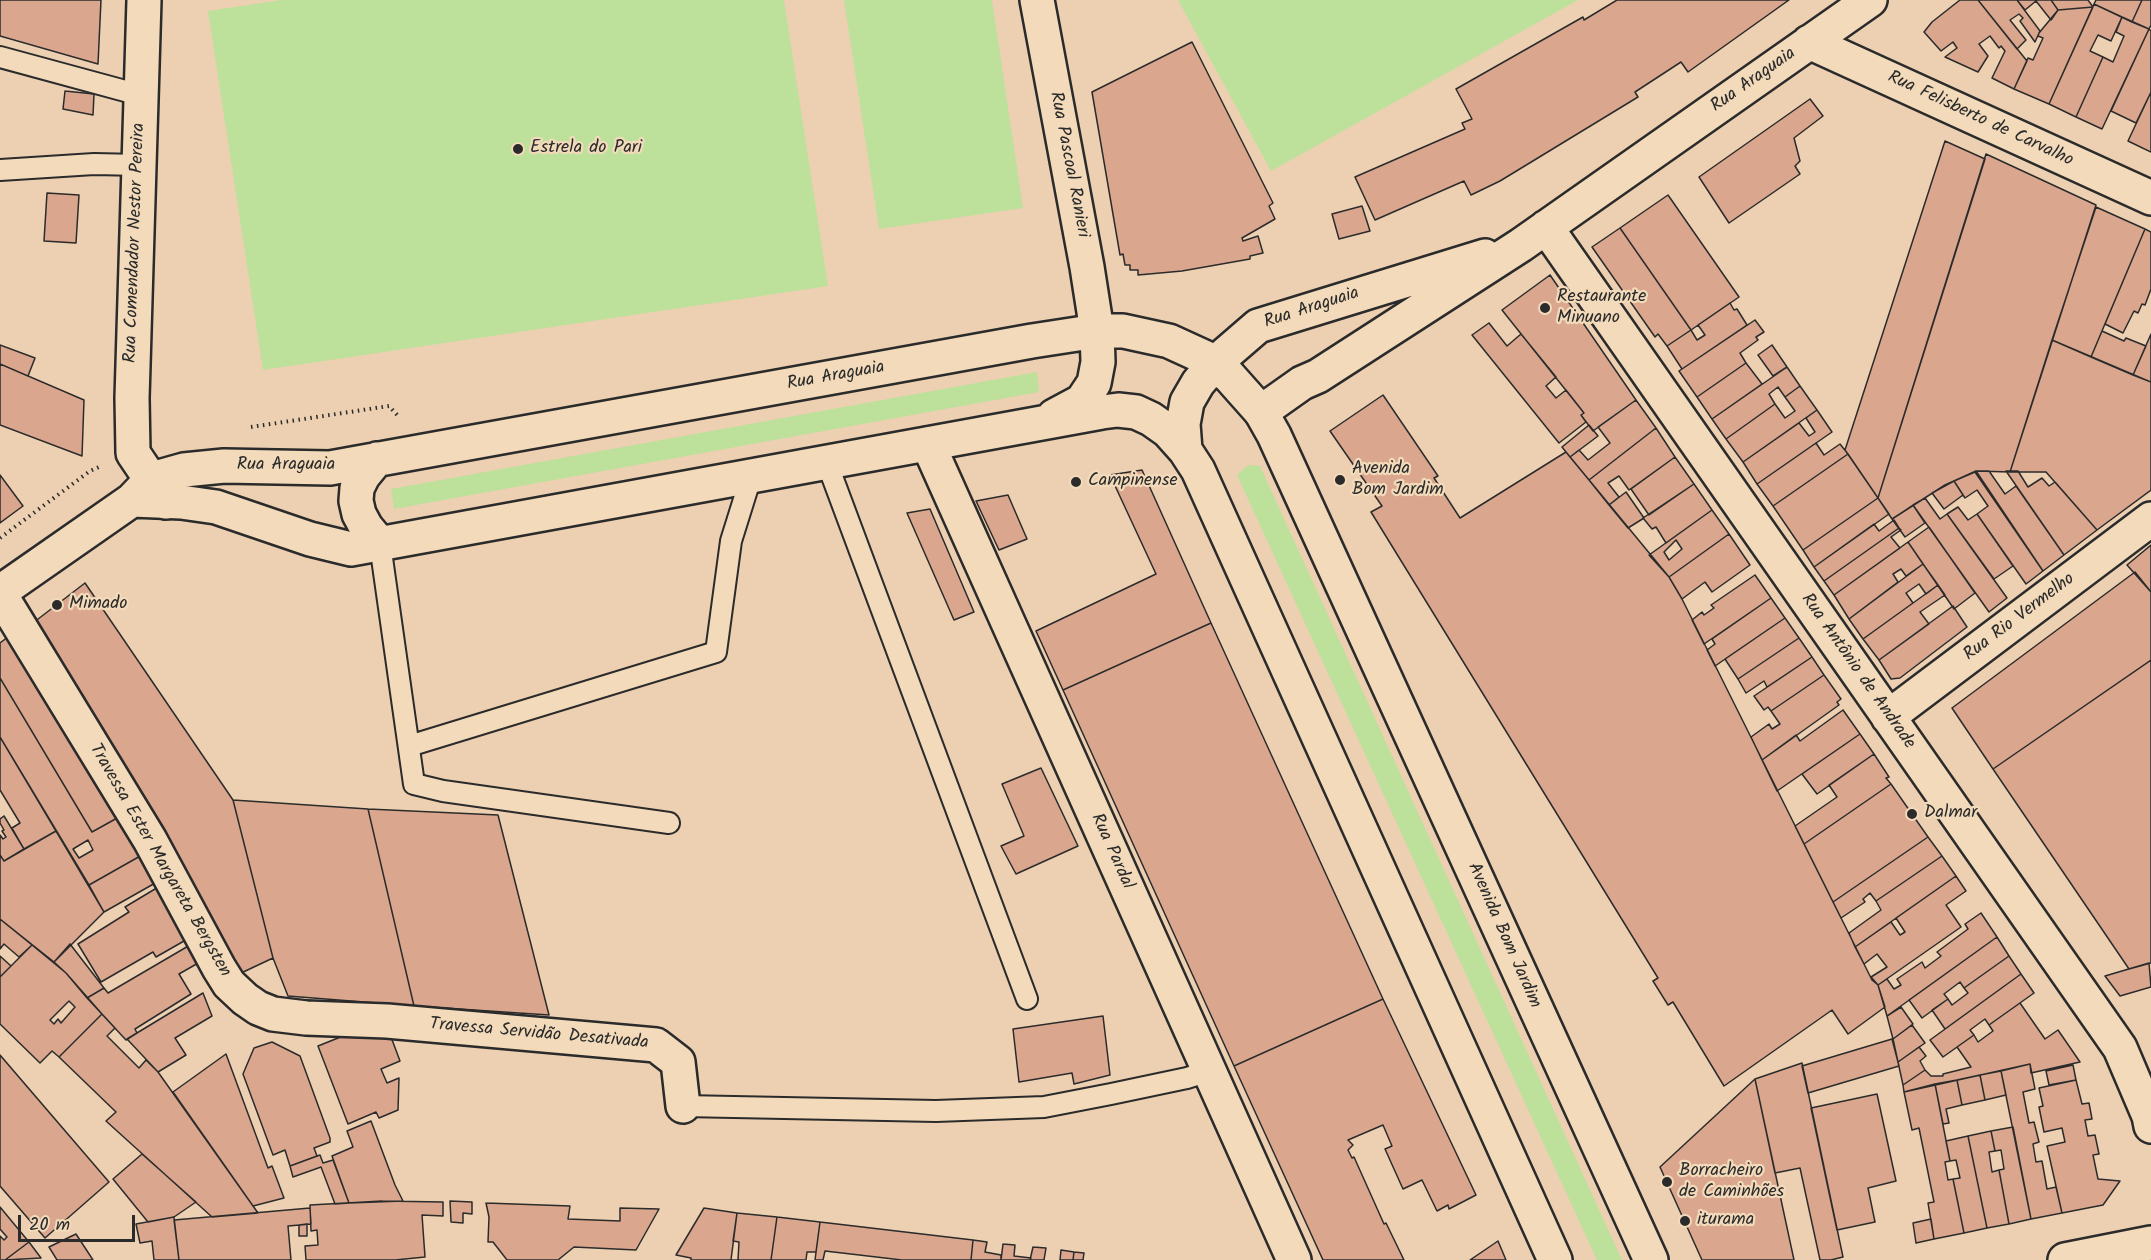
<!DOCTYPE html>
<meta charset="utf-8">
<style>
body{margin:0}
#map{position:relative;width:2151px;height:1260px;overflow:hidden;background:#edd0b1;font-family:Kalam,sans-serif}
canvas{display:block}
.scale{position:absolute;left:18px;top:1215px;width:117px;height:27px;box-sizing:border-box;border:3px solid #2b2b2b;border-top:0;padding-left:8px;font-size:18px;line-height:21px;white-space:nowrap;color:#2b2b2b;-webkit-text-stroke:4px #f2daba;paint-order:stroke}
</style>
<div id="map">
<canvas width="2151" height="1260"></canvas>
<div class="scale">20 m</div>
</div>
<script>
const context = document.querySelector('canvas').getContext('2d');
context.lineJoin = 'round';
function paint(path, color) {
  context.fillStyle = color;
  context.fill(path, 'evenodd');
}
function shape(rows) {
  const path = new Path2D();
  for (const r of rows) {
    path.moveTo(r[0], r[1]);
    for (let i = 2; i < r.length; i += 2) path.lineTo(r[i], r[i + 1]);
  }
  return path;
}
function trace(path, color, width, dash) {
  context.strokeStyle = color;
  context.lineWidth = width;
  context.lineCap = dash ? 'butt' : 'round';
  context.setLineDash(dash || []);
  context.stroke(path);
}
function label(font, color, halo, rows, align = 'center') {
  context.font = font + ' Kalam,sans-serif';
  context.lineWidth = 4.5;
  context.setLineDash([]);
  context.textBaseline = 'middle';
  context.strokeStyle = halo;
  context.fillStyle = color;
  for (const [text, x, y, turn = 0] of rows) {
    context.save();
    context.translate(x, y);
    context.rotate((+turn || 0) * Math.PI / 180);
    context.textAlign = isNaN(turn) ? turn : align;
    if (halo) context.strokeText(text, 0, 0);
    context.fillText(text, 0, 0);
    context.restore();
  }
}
const green = shape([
 [281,0,784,0,828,286,263,370,208,11],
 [844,0,992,0,1023,208,879,229],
 [1178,0,1578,0,1271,171],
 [1037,372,1039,392,394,509,391,489],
 [1248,465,1260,466,1622,1260,1597,1260,1237,475]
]);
const building = shape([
 [0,0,101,0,98,64,0,36,0,0],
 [1617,0,1789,0,1688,72,1681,62,1635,92,1638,97,1500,181,1471,195,1464,181,1375,220,1355,177,1465,129,1462,123,1472,119,1456,89,1583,17,1584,20,1617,0],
 [1960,0,1978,0,2027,61,2014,89,1992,78,2005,51,2001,46,1999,48,1990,36,1979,44,1988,56,1978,72,1945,57,1957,48,1953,42,1941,51,1924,32,1932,22,1960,0],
 [1978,0,2017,0,2040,31,2035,42,2020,21,2023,18,2019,14,2010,20,2026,40,2017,49,1978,0],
 [2017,0,2051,0,2058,10,2051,20,2036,1,2025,10,2017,0],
 [2051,0,2088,0,2093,7,2058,10,2051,0],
 [2096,0,2142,0,2132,22,2094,4,2096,0],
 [2142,0,2151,0,2151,25,2149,29,2132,22,2142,0],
 [2094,4,2122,17,2111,41,2098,35,2090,51,2103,57,2076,117,2049,104,2094,4],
 [2093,7,2049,104,2014,89,2028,58,2033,60,2043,38,2038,36,2039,33,2058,10,2093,7],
 [2122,17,2149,29,2102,129,2076,117,2103,57,2113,62,2124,36,2116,32,2122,17],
 [2149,29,2151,31,2151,92,2136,123,2111,111,2149,29],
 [1192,42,1273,203,1269,206,1275,219,1242,238,1243,241,1258,236,1263,253,1250,256,1250,259,1182,271,1138,275,1138,270,1130,270,1130,265,1125,265,1123,254,1120,255,1092,92,1192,42],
 [65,91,94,94,93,115,63,109,65,91],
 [2151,92,2151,152,2128,141,2151,92],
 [1810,99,1823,116,1794,138,1800,161,1795,166,1800,174,1729,223,1699,177,1810,99],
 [1945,141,1985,159,1878,498,1845,450,1945,141],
 [1986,154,2096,205,2010,472,1976,471,1945,485,1892,519,1878,498,1986,154],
 [47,193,79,195,76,243,44,241,47,193],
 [1668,195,1739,297,1691,330,1620,228,1668,195],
 [1362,206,1370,231,1339,239,1332,214,1362,206],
 [2096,207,2145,229,2091,357,2052,340,2096,207],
 [1620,228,1691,330,1667,346,1658,334,1655,337,1592,247,1620,228],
 [2145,229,2151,232,2151,289,2145,305,2142,304,2138,313,2134,311,2123,333,2105,324,2145,229],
 [1550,275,1636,400,1593,431,1581,415,1584,413,1502,310,1550,275],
 [1730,303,1734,310,1737,309,1747,325,1682,369,1667,346,1691,330,1697,340,1705,335,1698,325,1730,303],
 [1755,320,1764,332,1756,337,1758,340,1740,353,1746,363,1697,397,1679,371,1755,320],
 [1489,323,1507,346,1521,334,1556,377,1546,386,1556,398,1566,390,1584,413,1581,415,1586,422,1559,443,1472,335,1489,323],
 [2102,331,2124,341,2126,338,2146,346,2133,375,2091,357,2102,331],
 [2151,334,2151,382,2133,375,2151,334],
 [2052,340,2151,382,2151,490,2097,530,2046,472,2010,472,2052,340],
 [0,345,35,358,28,376,0,364,0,345],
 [1772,345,1787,367,1773,376,1758,355,1772,345],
 [1746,363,1762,384,1712,419,1697,397,1746,363],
 [0,364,84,400,82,456,0,425,0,364],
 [1787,367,1800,386,1785,397,1778,387,1769,394,1775,404,1726,439,1712,419,1787,367],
 [1800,386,1817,410,1743,462,1726,439,1775,404,1785,418,1795,411,1785,397,1800,386],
 [1383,395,1438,476,1434,478,1460,518,1566,452,1669,577,1682,599,1872,980,1878,985,1885,1007,1848,1034,1832,1010,1724,1086,1673,1002,1668,1005,1653,981,1658,978,1371,512,1382,506,1330,431,1383,395],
 [1636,400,1656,428,1589,480,1570,457,1579,450,1588,460,1610,443,1598,427,1636,400],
 [1817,410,1832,432,1757,484,1743,462,1799,423,1809,436,1815,432,1806,418,1817,410],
 [1589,425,1598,436,1570,457,1562,447,1589,425],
 [1656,428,1675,457,1629,490,1619,476,1608,483,1619,497,1609,505,1589,480,1656,428],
 [1816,443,1824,455,1840,444,1848,454,1773,506,1757,484,1816,443],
 [1848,454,1878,498,1803,550,1773,506,1848,454],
 [1675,457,1694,484,1649,515,1631,489,1675,457],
 [1142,470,1211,623,1063,690,1036,631,1156,574,1110,475,1142,470],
 [1976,471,1989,471,2005,494,2016,486,2064,555,2043,571,1976,471],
 [2006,471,2018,471,2028,487,2042,478,2049,486,2055,482,2097,530,2064,555,2006,471],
 [1975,472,2043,571,2026,584,1977,514,1988,506,1977,490,1965,498,1954,481,1975,472],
 [0,475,23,506,0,523,0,475],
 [1954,481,1963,495,1944,509,1932,493,1954,481],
 [1694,484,1712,510,1666,543,1656,527,1652,529,1643,518,1694,484],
 [1626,492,1644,518,1628,528,1609,505,1626,492],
 [1008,495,1027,539,999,550,976,501,1008,495],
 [1878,498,1889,514,1814,567,1803,550,1878,498],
 [1925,498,1940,519,1947,514,2007,598,1989,612,1913,505,1925,498],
 [1913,505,1925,523,1905,537,1892,519,1913,505],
 [1958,507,1968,520,1977,514,2013,566,1994,579,1947,514,1958,507],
 [930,509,974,612,954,620,907,513,930,509],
 [1712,510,1729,534,1669,577,1649,555,1712,510],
 [1676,540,1682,549,1669,560,1664,552,1676,540],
 [1894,520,1899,528,1824,581,1814,567,1874,524,1879,531,1894,520],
 [1929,527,1975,593,1954,609,1908,542,1929,527],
 [1899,528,1901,530,1891,537,1900,548,1834,595,1824,581,1899,528],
 [1729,534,1750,565,1712,592,1705,582,1682,599,1669,577,1729,534],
 [1908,542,1923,564,1906,576,1901,569,1893,574,1898,582,1849,619,1834,595,1908,542],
 [2151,545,2151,592,2127,565,2151,545],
 [1923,564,1938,585,1926,594,1919,584,1906,593,1913,603,1863,639,1849,619,1923,564],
 [2135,572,2151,592,2151,660,1993,769,1952,708,2135,572],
 [1755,575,1771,598,1704,644,1692,620,1702,612,1704,615,1714,608,1711,605,1755,575],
 [85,583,233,800,273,958,239,974,29,626,85,583],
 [1938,585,1945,595,1920,612,1929,624,1879,660,1863,639,1938,585],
 [1771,598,1785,618,1715,666,1707,650,1715,644,1712,639,1771,598],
 [1953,606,1967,627,1900,678,1891,679,1879,660,1953,606],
 [1785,618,1799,638,1738,679,1725,659,1785,618],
 [1211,623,1383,999,1234,1066,1063,690,1211,623],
 [12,634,119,817,92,832,0,678,0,643,12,634],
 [1799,638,1812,657,1767,687,1764,681,1746,693,1738,679,1799,638],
 [1812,657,1824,675,1771,711,1768,707,1764,710,1754,696,1812,657],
 [2151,660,2151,963,2129,969,1993,769,2151,660],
 [1824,675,1841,699,1837,702,1839,705,1762,760,1751,737,1769,724,1772,729,1780,724,1771,711,1824,675],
 [0,678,92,832,119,817,142,855,89,885,0,737,0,678],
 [88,840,93,850,79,858,73,849,88,840],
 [1843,710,1860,734,1777,791,1762,760,1796,735,1800,741,1843,710],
 [1860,734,1874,754,1817,794,1802,774,1860,734],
 [0,737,56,831,24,849,12,828,20,823,0,790,0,737],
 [1874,754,1889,777,1886,778,1891,784,1804,844,1795,826,1837,797,1829,785,1874,754],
 [1041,768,1078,846,1016,874,1001,846,1024,836,1002,784,1041,768],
 [1891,784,1928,837,1833,902,1804,844,1891,784],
 [233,800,368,809,414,1006,288,996,273,958,233,800],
 [368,809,498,815,549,1015,414,1006,368,809],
 [4,816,24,849,4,861,0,855,0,835,3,839,6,837,2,831,4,830,0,823,0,819,4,816],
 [56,831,104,912,54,962,0,919,0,855,4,861,56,831],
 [1928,837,1942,856,1876,901,1870,893,1863,899,1865,902,1841,918,1833,902,1928,837],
 [142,855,157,882,104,912,89,885,142,855],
 [1942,856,1956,876,1855,947,1849,933,1881,910,1876,901,1942,856],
 [1956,876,1966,891,1946,905,1961,927,1878,985,1871,977,1887,967,1877,954,1864,964,1855,947,1891,922,1900,935,1905,932,1896,918,1956,876],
 [160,886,191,937,156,957,153,952,101,982,78,944,129,912,125,907,160,886],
 [1981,913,1997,937,1887,1016,1878,985,1887,979,1894,989,1901,985,1897,979,1922,962,1925,968,1941,956,1937,952,1968,929,1965,924,1981,913],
 [0,919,32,945,19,957,4,944,0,949,0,919],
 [1997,937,2009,956,1964,988,1960,982,1944,994,1948,999,1922,1018,1909,1000,1997,937],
 [70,944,104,988,87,998,66,973,54,962,70,944],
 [32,945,66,973,102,1014,59,1057,52,1051,40,1063,0,1024,0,977,32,945],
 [69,1001,75,1007,61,1023,58,1019,54,1024,50,1020,69,1001],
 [190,945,200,962,179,974,191,994,135,1029,137,1033,126,1040,87,998,104,988,108,993,190,945],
 [0,956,11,966,0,977,0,956],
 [2009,956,2021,974,1945,1029,1932,1010,1948,999,1952,1005,1968,993,1964,988,2009,956],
 [2149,963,2151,987,2120,996,2105,976,2149,963],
 [2021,974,2034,993,1989,1025,1985,1019,1970,1030,1974,1035,1943,1057,1930,1040,2021,974],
 [203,993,212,1016,175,1038,186,1055,158,1072,127,1039,203,993],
 [1383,999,1476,1195,1449,1209,1448,1205,1437,1211,1422,1180,1403,1189,1385,1149,1392,1146,1383,1125,1348,1140,1353,1145,1348,1150,1352,1158,1354,1157,1384,1224,1386,1223,1404,1260,1323,1260,1234,1066,1383,999],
 [2020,1003,2045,1039,2058,1030,2080,1062,2031,1073,2030,1064,1904,1092,1903,1085,1925,1070,1931,1076,1943,1076,1943,1074,1971,1067,1957,1047,1974,1035,1978,1042,1993,1031,1989,1025,2020,1003],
 [1901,1007,1913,1024,1893,1039,1887,1016,1901,1007],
 [102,1014,115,1028,107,1036,139,1068,146,1060,158,1072,258,1213,212,1217,106,1121,116,1112,59,1057,102,1014],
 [1103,1016,1110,1075,1074,1084,1072,1073,1019,1082,1013,1029,1103,1016],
 [1912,1025,1925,1043,1898,1062,1893,1039,1912,1025],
 [343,1036,391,1037,400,1061,381,1069,387,1083,399,1078,398,1110,379,1118,376,1112,348,1124,318,1046,343,1036],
 [1892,1039,1899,1066,1808,1093,1802,1066,1892,1039],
 [272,1042,300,1056,330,1138,330,1142,314,1148,317,1156,290,1166,285,1150,273,1155,243,1074,254,1048,272,1042],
 [1919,1047,1926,1056,1920,1061,1925,1070,1903,1085,1898,1062,1919,1047],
 [226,1054,268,1168,272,1166,284,1198,253,1206,173,1092,226,1054],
 [0,1055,109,1182,45,1238,0,1186,0,1055],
 [1802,1063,1843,1257,1831,1260,1820,1260,1800,1168,1775,1173,1755,1079,1802,1063],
 [2030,1064,2035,1089,2023,1092,2029,1123,2034,1122,2039,1142,2033,1144,2036,1162,2042,1161,2047,1189,2056,1187,2062,1213,2031,1219,2001,1071,2030,1064],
 [2073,1065,2076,1080,2049,1085,2046,1071,2073,1065],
 [2001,1071,2006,1095,1985,1100,1980,1075,2001,1071],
 [1980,1075,1985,1100,1962,1105,1957,1080,1980,1075],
 [1755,1079,1794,1260,1702,1260,1660,1167,1755,1079],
 [1957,1080,1962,1105,1946,1109,1949,1123,1943,1124,1935,1084,1957,1080],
 [2076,1080,2082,1104,2089,1103,2092,1119,2085,1120,2088,1136,2095,1135,2099,1154,2093,1155,2098,1179,2120,1181,2103,1205,2062,1213,2047,1146,2065,1142,2062,1128,2044,1132,2039,1107,2043,1106,2039,1088,2076,1080],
 [1935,1084,1950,1161,1945,1162,1948,1180,1953,1179,1964,1233,1934,1239,1928,1203,1934,1202,1919,1128,1912,1130,1904,1092,1935,1084],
 [1877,1094,1896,1181,1868,1188,1875,1222,1837,1230,1811,1108,1877,1094],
 [371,1121,395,1185,403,1201,349,1203,332,1156,353,1147,347,1131,371,1121],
 [2013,1127,2031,1219,2009,1224,1999,1170,2004,1169,2001,1150,1995,1151,1991,1131,2013,1127],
 [1991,1131,1995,1151,1989,1152,1992,1172,1999,1170,2009,1224,1987,1228,1968,1136,1991,1131],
 [1968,1136,1987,1228,1964,1233,1953,1179,1960,1178,1956,1160,1950,1161,1946,1141,1968,1136],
 [142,1154,196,1202,174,1217,148,1222,113,1179,142,1154],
 [320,1155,323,1163,333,1160,349,1203,335,1204,321,1167,293,1177,290,1166,320,1155],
 [382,1201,443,1202,443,1216,422,1215,425,1257,395,1260,306,1260,305,1246,318,1245,317,1230,311,1231,310,1205,382,1201],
 [450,1201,472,1202,472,1214,463,1213,463,1223,451,1222,450,1201],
 [486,1203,570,1206,568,1219,620,1221,620,1208,659,1209,636,1250,574,1247,558,1260,507,1260,493,1242,488,1242,489,1217,486,1203],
 [0,1207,29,1242,5,1260,0,1260,0,1236,4,1240,7,1237,0,1229,0,1207],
 [310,1208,311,1224,288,1226,291,1260,179,1260,174,1220,310,1208],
 [704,1208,737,1213,731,1260,691,1260,691,1258,676,1255,704,1208],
 [737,1213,777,1217,771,1260,731,1260,738,1260,739,1242,733,1241,737,1213],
 [174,1217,179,1260,154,1260,152,1241,140,1243,136,1224,174,1217],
 [777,1217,820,1222,816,1252,807,1252,806,1260,771,1260,777,1217],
 [1931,1219,1934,1239,1916,1243,1913,1223,1931,1219],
 [820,1222,973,1240,971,1260,902,1260,825,1251,823,1260,815,1260,820,1222],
 [307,1224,307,1236,299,1236,299,1225,307,1224],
 [76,1234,93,1260,57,1260,49,1247,76,1234],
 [973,1240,987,1242,985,1252,1001,1255,1001,1260,971,1260,973,1240],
 [1498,1241,1506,1260,1470,1260,1498,1241],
 [29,1242,41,1258,5,1260,29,1242],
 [1003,1244,1015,1245,1014,1256,1031,1258,1030,1260,1001,1260,1003,1244],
 [1033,1247,1046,1248,1044,1260,1030,1260,1033,1247],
 [1061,1250,1074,1252,1073,1260,1060,1260,1061,1250],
 [1074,1252,1084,1253,1083,1260,1073,1260,1074,1252]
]);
const path = shape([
 [251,427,389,406,399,417],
 [0,538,90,471,99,467]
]);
const service = shape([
 [0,57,140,95],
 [0,170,94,164,140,165],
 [827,463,1027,999],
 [380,544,414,784,443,791,669,823],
 [409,746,716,652,731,541,751,477],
 [683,1106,936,1111,1044,1107,1111,1094,1187,1078,1209,1071]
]);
const minor = shape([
 [144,0,132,398,133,453,166,502],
 [1809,42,2151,198],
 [1546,227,2120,1048,2149,1116,2151,1126],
 [1214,364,1258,326,1485,256],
 [1261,412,1302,383,1318,376,1521,245,1870,0],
 [928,444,1294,1260],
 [0,594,150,840,219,968,229,984,245,999,258,1008,273,1014,306,1018,387,1021,656,1045,678,1062,683,1106],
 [1888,717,2151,519],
 [2065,1260,2151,1243]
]);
const tertiary = shape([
 [1037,0,1087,267,1097,331]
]);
const secondary = shape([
 [1054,416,1082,401,1094,383,1098,362,1097,331],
 [1185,450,1183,424,1187,402,1198,383,1214,364],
 [377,459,363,476,357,488,356,501,359,514,366,527,380,544],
 [132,500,181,502,216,507,310,539,351,549,1102,412,1118,410,1136,412,1151,419,1168,431,1185,450,1198,470,1555,1260],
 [0,592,132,500,152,479,184,470,224,466,330,468,1032,341,1097,331,1123,331,1169,341,1204,357,1229,376,1261,412,1274,435,1651,1260]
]);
const markers = [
 [518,149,6,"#2b2b2b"],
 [1545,308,6,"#2b2b2b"],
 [1340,480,6,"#2b2b2b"],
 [1076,482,6,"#2b2b2b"],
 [57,605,6,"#2b2b2b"],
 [1912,814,6,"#2b2b2b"],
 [1667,1182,6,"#2b2b2b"],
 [1685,1221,6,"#2b2b2b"]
];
const streetNames = [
 ["Rua Araguaia",1754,81,-35],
 ["Rua Felisberto de Carvalho",1980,120,25],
 ["Rua Pascoal Ranieri",1068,165,79],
 ["Rua Comendador Nestor Pereira",136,243,-88],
 ["Rua Araguaia",1312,309,-18],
 ["Rua Araguaia",836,377,-10],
 ["Rua Araguaia",286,466],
 ["Rua Rio Vermelho",2020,618,-37],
 ["Rua Antônio de Andrade",1857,672,55],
 ["Rua Pardal",1111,852,66],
 ["Travessa Ester Margareta Bergsten",159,861,60],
 ["Avenida Bom Jardim",1503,936,66],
 ["Travessa Servidão Desativada",539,1035,5]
];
const poiNames = [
 ["Estrela do Pari",530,149],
 ["Restaurante",1557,298],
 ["Minuano",1557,319],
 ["Avenida",1352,470],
 ["Bom Jardim",1352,491],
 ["Campinense",1088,482],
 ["Mimado",69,605],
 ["Dalmar",1924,814],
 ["Borracheiro",1679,1172],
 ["de Caminhões",1679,1193],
 ["iturama",1697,1221]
];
paint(green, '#bde09b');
paint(building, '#daa78e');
trace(building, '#2b2b2b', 1.5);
trace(service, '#2b2b2b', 24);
trace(minor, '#2b2b2b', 38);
trace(tertiary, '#2b2b2b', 38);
trace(secondary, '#2b2b2b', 38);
trace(path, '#2b2b2b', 4, [1.5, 4.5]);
trace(service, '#f2daba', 20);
trace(minor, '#f2daba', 33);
trace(tertiary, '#f2daba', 33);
trace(secondary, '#f2daba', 33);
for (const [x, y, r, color] of markers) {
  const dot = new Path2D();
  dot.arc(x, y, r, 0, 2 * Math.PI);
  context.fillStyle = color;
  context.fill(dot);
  trace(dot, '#f2daba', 2);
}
label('18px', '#2b2b2b', '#f2daba', streetNames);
label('18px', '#2b2b2b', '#f2daba', poiNames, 'left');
</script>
